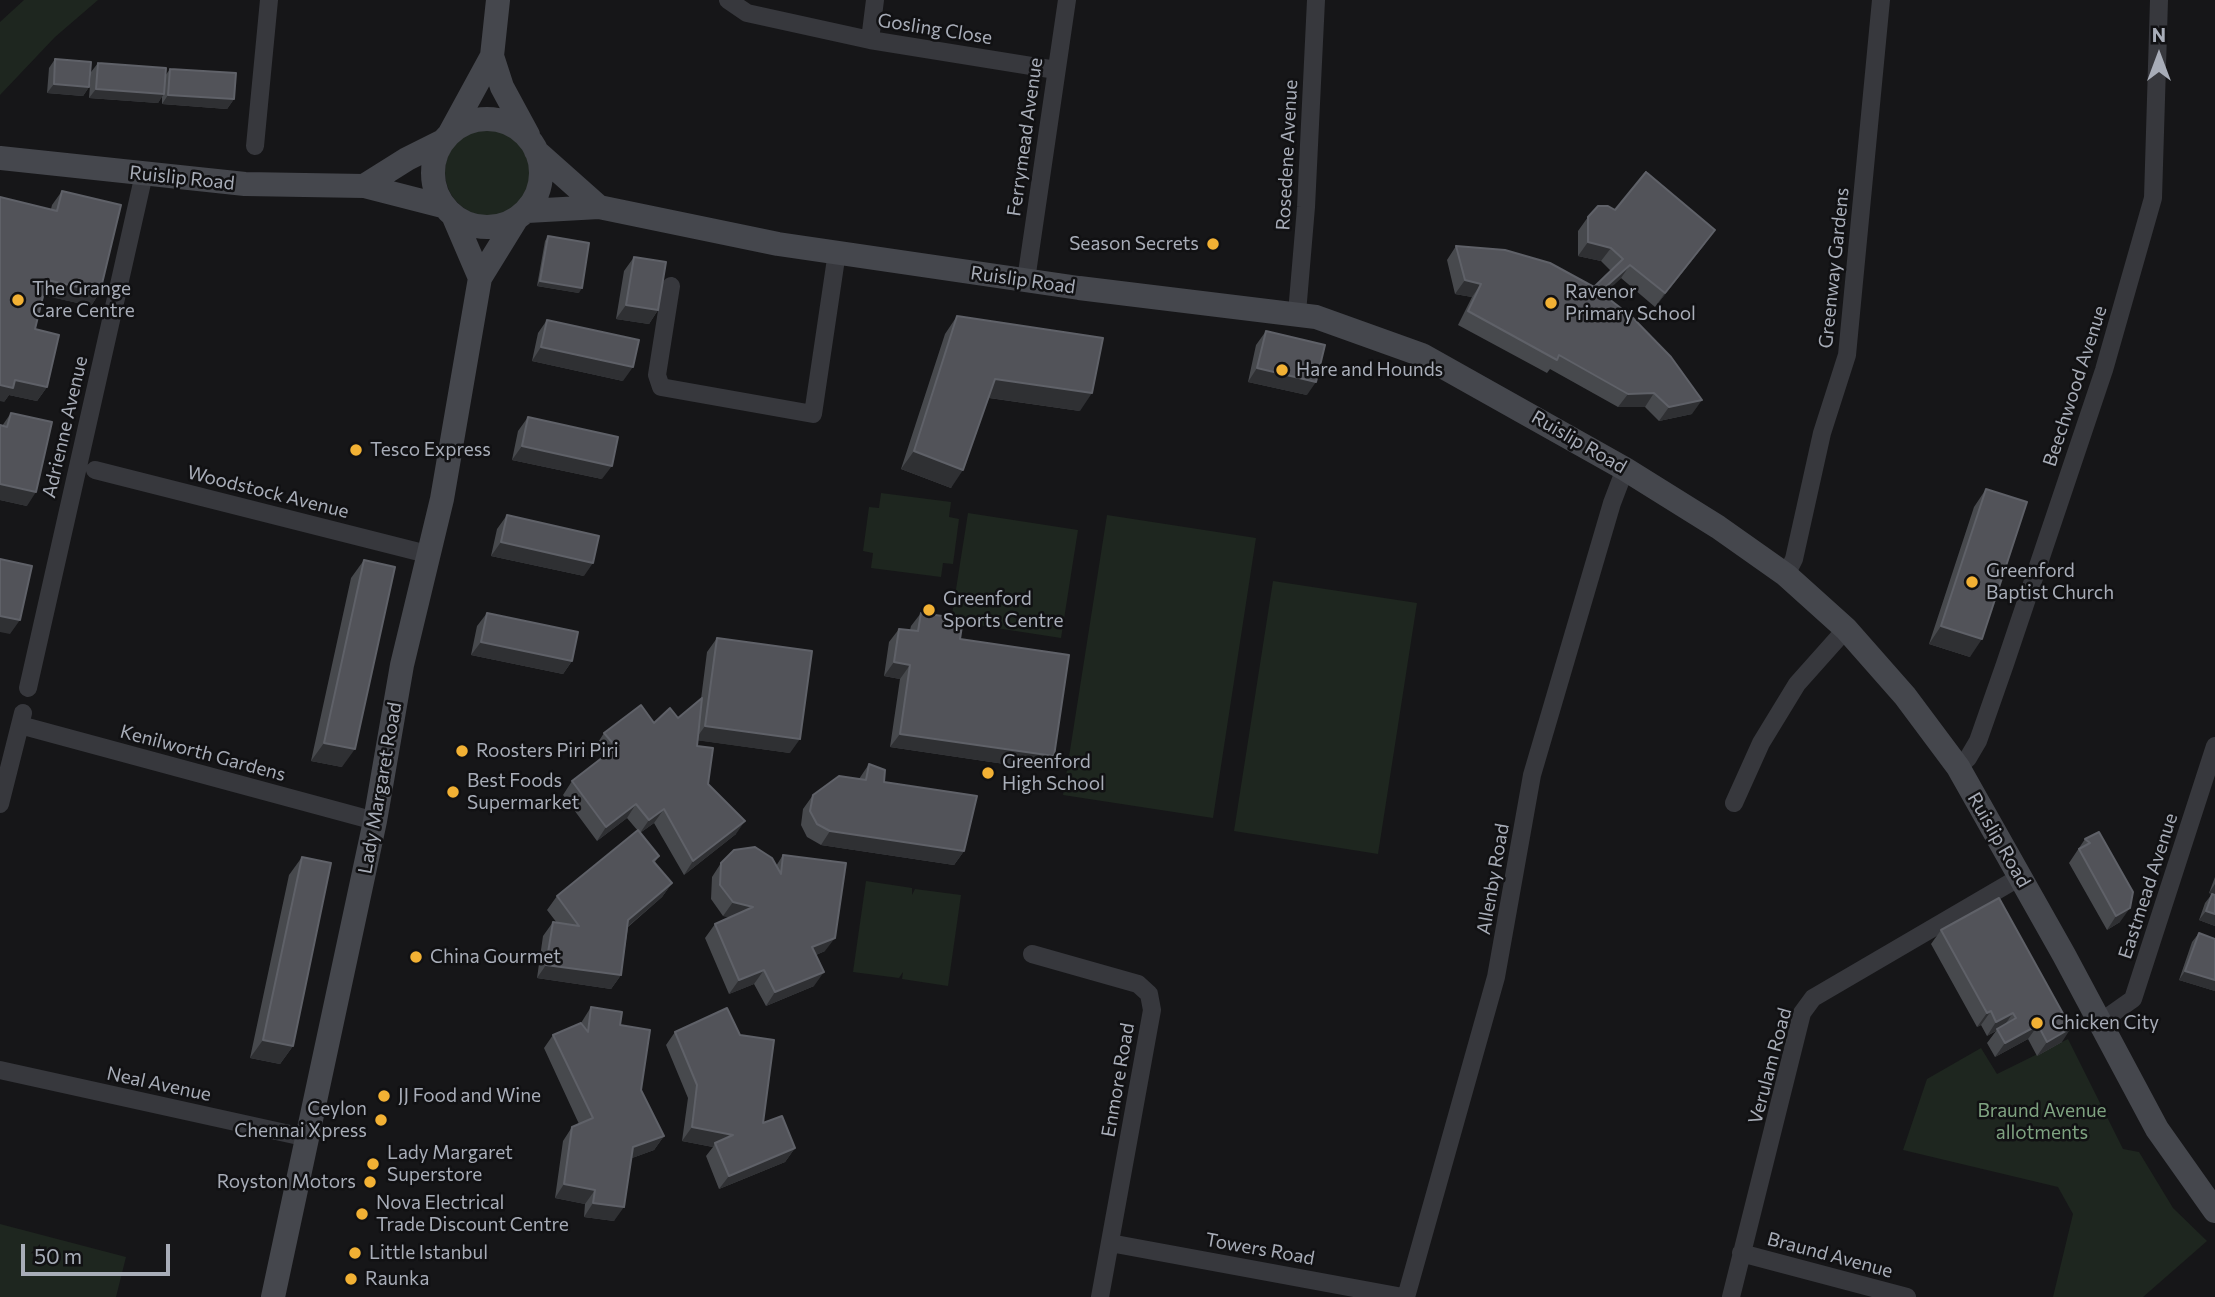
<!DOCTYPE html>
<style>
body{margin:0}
#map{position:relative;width:2215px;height:1297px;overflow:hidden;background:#161618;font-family:Commissioner,sans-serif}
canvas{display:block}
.north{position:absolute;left:2124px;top:21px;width:70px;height:70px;-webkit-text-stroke:5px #111113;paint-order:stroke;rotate:0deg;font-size:19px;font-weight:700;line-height:28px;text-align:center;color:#a8adb8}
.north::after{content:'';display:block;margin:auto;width:24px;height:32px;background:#a8adb8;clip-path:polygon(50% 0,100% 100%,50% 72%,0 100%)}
.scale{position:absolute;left:21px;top:1244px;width:149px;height:32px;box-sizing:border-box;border:4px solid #a8adb8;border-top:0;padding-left:9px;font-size:21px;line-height:24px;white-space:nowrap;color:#a8adb8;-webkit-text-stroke:5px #111113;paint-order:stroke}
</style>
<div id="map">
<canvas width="2215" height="1297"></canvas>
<div class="north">N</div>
<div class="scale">50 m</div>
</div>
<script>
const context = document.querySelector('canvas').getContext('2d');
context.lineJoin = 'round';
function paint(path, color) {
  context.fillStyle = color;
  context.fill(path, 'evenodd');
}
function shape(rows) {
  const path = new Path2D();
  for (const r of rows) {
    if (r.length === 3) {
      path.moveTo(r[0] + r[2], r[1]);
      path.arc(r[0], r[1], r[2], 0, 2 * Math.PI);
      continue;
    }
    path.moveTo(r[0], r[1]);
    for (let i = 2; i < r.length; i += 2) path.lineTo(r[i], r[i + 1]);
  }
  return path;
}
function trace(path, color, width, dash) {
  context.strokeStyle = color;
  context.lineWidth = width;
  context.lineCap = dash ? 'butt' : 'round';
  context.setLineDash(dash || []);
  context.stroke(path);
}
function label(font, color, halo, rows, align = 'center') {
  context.font = font + ' Commissioner,sans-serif';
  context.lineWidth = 5;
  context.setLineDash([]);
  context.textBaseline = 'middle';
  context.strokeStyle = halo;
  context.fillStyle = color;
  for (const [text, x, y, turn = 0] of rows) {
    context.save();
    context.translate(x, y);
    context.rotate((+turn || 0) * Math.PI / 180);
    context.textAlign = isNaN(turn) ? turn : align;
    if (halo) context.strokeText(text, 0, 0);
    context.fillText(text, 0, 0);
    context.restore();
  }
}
const green = shape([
 [24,0,98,0,55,37,0,95,0,22],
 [489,172,44],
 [881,493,951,502,949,517,959,519,953,564,943,563,941,577,871,568,873,553,863,551,869,507,879,508],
 [968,513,1078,530,1061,638,951,621],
 [1107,515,1256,538,1213,818,1063,795],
 [1273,581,1417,603,1378,854,1234,831],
 [866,881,912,888,912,895,915,889,961,895,948,986,902,979,903,972,899,978,853,972],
 [2068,1039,2123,1149,2139,1152,2173,1208,2207,1241,2143,1297,2053,1297,2073,1214,2058,1187,1903,1150,1927,1079,1981,1048,1997,1074],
 [0,1224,126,1257,116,1297,0,1297]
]);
const street = shape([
 [728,0,747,13,870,40,1056,70],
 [870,40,875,0],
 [255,146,269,0],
 [1026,280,1067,0],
 [671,286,657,375,661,387,813,414,837,252],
 [1297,313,1306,207,1316,0],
 [95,470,431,555],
 [1786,575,1794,559,1822,433,1847,355,1881,0],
 [28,688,144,174],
 [20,725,375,821],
 [1958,767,1968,758,1978,741,2005,664,2104,370,2153,198,2159,0],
 [1734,803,1761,743,1797,684,1846,629],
 [0,804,23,713],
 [1032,954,1138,984,1149,994,1152,1010,1100,1297],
 [2099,1023,2133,999,2215,746],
 [0,1070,308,1138],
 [1110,1243,1403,1297],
 [1741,1253,1907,1297],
 [1406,1297,1496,977,1532,775,1612,503,1625,469],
 [1731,1297,1802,1013,1813,998,2020,877]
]);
const secondary = shape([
 [498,0,492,56,502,87,528,135],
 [487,173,54],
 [450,133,492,56],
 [536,151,599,207],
 [0,158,245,184,364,186,442,206],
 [364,186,407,159,443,141],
 [527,211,599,207,778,244,1079,288,1316,317,1422,355,1625,469,1718,527,1786,575,1846,629,1905,696,1958,767,2064,955,2157,1129,2215,1211],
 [453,215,480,278],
 [273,1297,375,821,402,665,442,499,480,278,517,218]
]);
const wall = shape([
 [55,59,89,87,83,96,47,93,49,68],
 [98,63,165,76,170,69,234,99,227,109,162,104,162,96,158,103,89,98,91,72],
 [62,191,100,292,91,306,43,295,35,329,47,387,37,401,9,395,4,402,52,205],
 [1615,210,1705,244,1655,307,1621,278,1603,295,1692,414,1659,421,1645,407,1618,407,1550,369,1547,373,1458,325,1472,297,1455,294,1447,260,1456,246,1594,287,1611,271,1601,261,1578,256,1578,231,1588,217],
 [548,236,579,293,537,286,545,241],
 [634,257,658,310,649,324,616,319,624,271],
 [957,316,1080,411,989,398,951,488,901,469,945,334],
 [547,320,623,381,532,361,538,333],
 [1266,331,1307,395,1248,382,1256,345],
 [11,413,27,506,0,500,0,425,2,426],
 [528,417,602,479,512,460,518,431],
 [1986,489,1970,657,1929,644,1974,507],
 [507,515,584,576,491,556,497,529],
 [364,560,342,767,311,761,351,578],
 [487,613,572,661,563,674,471,655,477,626],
 [921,613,960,639,1045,770,890,747,900,679,884,676,889,642,899,629,910,630,911,626],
 [717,638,790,753,697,740,697,746,708,784,736,834,684,875,654,823,640,833,659,856,655,862,672,883,662,897,628,927,621,975,611,989,537,978,543,936,553,922,557,923,547,910,557,896,638,831,627,818,597,841,563,795,572,781,603,757,595,747,604,733,678,718,701,699,707,652],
 [869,764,884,782,964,851,954,865,821,845,807,837,801,825,803,809,813,795,859,779],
 [2099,832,2120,922,2107,930,2069,863,2085,839],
 [783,855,825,951,816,955,814,986,766,1006,754,984,729,994,705,938,715,924,730,917,723,916,711,899,712,877,721,863,776,866],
 [302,857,293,1046,280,1064,250,1058,289,875],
 [2215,877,2215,895,2209,893],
 [2212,894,2215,895,2215,926,2199,920,2205,903],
 [1941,930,2062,1042,2037,1056,2028,1039,1995,1057,1987,1043,1996,1031,1987,1036,1981,1025,1977,1027,1931,944],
 [2199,933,2215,939,2215,991,2179,980,2192,942],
 [591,1007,620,1025,641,1090,664,1136,654,1150,632,1158,614,1221,584,1217,585,1204,555,1198,563,1141,572,1127,579,1124,544,1048,553,1035,581,1023],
 [675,1032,763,1123,795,1148,785,1162,719,1189,706,1156,713,1147,682,1141,688,1098,666,1045]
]);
const shadedWall = shape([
 [54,84,89,87,83,96,47,93],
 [96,89,164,94,158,103,89,98],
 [168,95,234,99,227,109,162,104],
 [1715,230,1705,244,1655,307,1665,293],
 [1588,242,1611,248,1601,261,1578,256],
 [1630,265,1621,278,1591,306,1600,292],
 [47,280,100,292,91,306,37,294],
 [1465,280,1481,284,1472,297,1455,294],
 [540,281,582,288,579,293,537,286],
 [626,305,658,310,649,324,616,319],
 [541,347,633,367,623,381,532,361],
 [1257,368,1316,382,1307,395,1248,382],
 [995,379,1092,393,1080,411,983,397],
 [15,380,47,387,37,401,9,395,4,402,0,401,0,385],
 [1654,393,1645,407,1618,407,1628,394],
 [1702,400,1692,414,1659,421,1669,407],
 [522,446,612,466,602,479,512,460],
 [914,451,963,470,951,488,901,469],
 [0,484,36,492,27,506,0,500],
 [501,542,593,563,584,576,491,556],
 [0,616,20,620,10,634,0,632],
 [1941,626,1982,639,1970,657,1929,644],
 [481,642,572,661,563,674,471,655],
 [894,662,910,665,900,679,884,676],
 [705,726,800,739,790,753,695,740],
 [900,734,1054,756,1045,770,890,747],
 [324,743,355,749,342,767,311,761],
 [636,804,627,818,597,841,606,827],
 [664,809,654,823,640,833,649,820],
 [745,821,736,834,684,875,693,861],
 [830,831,964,851,954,865,821,845],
 [672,883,662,897,619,934,628,920],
 [2215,884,2215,895,2209,893],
 [733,902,753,907,743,921,723,916],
 [2130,908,2120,922,2107,930,2116,916],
 [2206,911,2215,914,2215,926,2199,920],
 [835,938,825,951,802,961,812,947],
 [546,965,621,975,611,989,537,978],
 [764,970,754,984,729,994,739,980],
 [2185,971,2215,980,2215,991,2179,980],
 [824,972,814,986,766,1006,775,992],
 [1991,1011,1981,1025,1977,1027,1987,1013],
 [2013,1013,2004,1026,1987,1036,1996,1022],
 [2038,1025,2028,1039,1995,1057,2005,1043],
 [2071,1028,2062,1042,2037,1056,2047,1042],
 [263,1040,293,1046,280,1064,250,1058],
 [692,1127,733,1135,715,1143,713,1147,682,1141],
 [664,1136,654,1150,624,1161,633,1147],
 [795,1148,785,1162,719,1189,729,1176],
 [564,1184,595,1190,585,1204,555,1198],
 [593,1203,624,1207,614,1221,584,1217]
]);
const building = shape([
 [55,59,91,62,89,87,54,84,55,59],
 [98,63,166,68,164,94,96,89,98,63],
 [170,69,236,73,234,99,168,95,170,69],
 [1646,172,1715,230,1665,293,1630,265,1600,292,1631,316,1671,357,1702,400,1669,407,1654,393,1628,394,1559,355,1557,360,1468,311,1481,284,1465,280,1456,246,1505,250,1550,263,1594,287,1623,259,1611,248,1588,242,1588,217,1598,206,1608,206,1615,210,1646,172],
 [62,191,121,205,100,292,47,280,35,329,59,335,47,387,15,380,13,388,0,385,0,197,57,211,62,191],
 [548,236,589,243,582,288,540,281,548,236],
 [634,257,666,262,658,310,626,305,634,257],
 [957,316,1103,338,1092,393,995,379,963,470,914,451,957,316],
 [547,320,639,340,633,367,541,347,547,320],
 [1266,331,1325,345,1316,382,1257,368,1266,331],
 [11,413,52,422,36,492,0,484,0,425,7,427,11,413],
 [528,417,618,437,612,466,522,446,528,417],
 [1986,489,2027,502,1982,639,1941,626,1986,489],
 [507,515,599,536,593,563,501,542,507,515],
 [0,559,32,566,20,620,0,616,0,559],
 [364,560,395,567,355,749,324,743,364,560],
 [487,613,578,632,572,661,481,642,487,613],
 [921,613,963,619,960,639,1069,655,1054,756,900,734,910,665,894,662,899,629,918,631,921,613],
 [717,638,812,651,800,739,705,726,717,638],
 [702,698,697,746,713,748,708,784,745,821,693,861,664,809,649,820,636,804,606,827,572,781,616,747,604,733,641,705,654,723,670,708,678,718,702,698],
 [869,764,885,770,884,782,977,796,964,851,830,831,817,824,810,811,813,795,839,776,866,780,869,764],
 [638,830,659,856,653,861,672,883,628,920,621,975,546,965,553,922,579,926,557,896,638,830],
 [2099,832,2133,892,2130,908,2116,916,2079,849,2090,843,2085,839,2099,832],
 [755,847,772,858,781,874,783,855,846,863,835,938,812,947,824,972,775,992,764,970,739,980,715,924,753,907,733,902,720,885,721,863,734,850,755,847],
 [302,857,331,863,293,1046,263,1040,302,857],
 [2212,894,2215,895,2215,914,2206,911,2212,894],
 [1999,898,2071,1028,2047,1042,2038,1025,2005,1043,1997,1029,2016,1018,2013,1013,1996,1022,1991,1011,1987,1013,1941,930,1999,898],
 [2199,933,2215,939,2215,980,2185,971,2199,933],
 [591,1007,622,1012,620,1025,650,1030,641,1090,664,1136,633,1147,624,1207,593,1203,595,1190,564,1184,572,1127,593,1118,553,1035,581,1023,588,1032,591,1007],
 [727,1008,740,1035,774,1040,763,1123,782,1116,795,1148,729,1176,715,1143,733,1135,692,1127,697,1085,675,1032,727,1008]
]);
const markers = [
 [1213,244,7,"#f2b134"],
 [18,300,7,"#f2b134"],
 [1551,303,7,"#f2b134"],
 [1282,370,7,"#f2b134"],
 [356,450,7,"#f2b134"],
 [1972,582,7,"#f2b134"],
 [929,610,7,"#f2b134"],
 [462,751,7,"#f2b134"],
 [988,773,7,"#f2b134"],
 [453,792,7,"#f2b134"],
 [416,957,7,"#f2b134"],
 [2037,1023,7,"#f2b134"],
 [384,1096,7,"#f2b134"],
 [381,1120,7,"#f2b134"],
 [373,1164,7,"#f2b134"],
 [370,1182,7,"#f2b134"],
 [362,1214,7,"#f2b134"],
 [355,1253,7,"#f2b134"],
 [351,1279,7,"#f2b134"]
];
const streetNames = [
 ["Gosling Close",935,29,9],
 ["Ferrymead Avenue",1025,137,-82],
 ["Rosedene Avenue",1287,155,-87],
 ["Ruislip Road",182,178,6],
 ["Greenway Gardens",1834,268,-84],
 ["Ruislip Road",1023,280,8],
 ["Beechwood Avenue",2075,386,-72],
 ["Adrienne Avenue",65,427,-77],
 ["Ruislip Road",1579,442,30],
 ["Woodstock Avenue",268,492,14],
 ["Kenilworth Gardens",203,753,15],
 ["Lady Margaret Road",380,788,-80],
 ["Ruislip Road",1999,840,60],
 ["Allenby Road",1493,879,-80],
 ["Eastmead Avenue",2148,886,-72],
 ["Verulam Road",1770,1066,-75],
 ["Enmore Road",1118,1080,-80],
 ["Neal Avenue",159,1084,12],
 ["Towers Road",1260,1249,10],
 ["Braund Avenue",1830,1255,15]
];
const poiNames = [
 ["Season Secrets",1199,244,"right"],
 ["The Grange",32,289],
 ["Care Centre",32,311],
 ["Ravenor",1565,292],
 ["Primary School",1565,314],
 ["Hare and Hounds",1296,370],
 ["Tesco Express",370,450],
 ["Greenford",1986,571],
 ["Baptist Church",1986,593],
 ["Greenford",943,599],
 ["Sports Centre",943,621],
 ["Roosters Piri Piri",476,751],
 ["Greenford",1002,762],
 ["High School",1002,784],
 ["Best Foods",467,781],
 ["Supermarket",467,803],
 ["China Gourmet",430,957],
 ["Chicken City",2051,1023],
 ["JJ Food and Wine",398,1096],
 ["Ceylon",367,1109,"right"],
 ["Chennai Xpress",367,1131,"right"],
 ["Lady Margaret",387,1153],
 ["Superstore",387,1175],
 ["Royston Motors",356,1182,"right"],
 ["Nova Electrical",376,1203],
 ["Trade Discount Centre",376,1225],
 ["Little Istanbul",369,1253],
 ["Raunka",365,1279]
];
const parkNames = [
 ["Braund Avenue",2042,1111],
 ["allotments",2042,1133]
];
paint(green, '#1e261f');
trace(street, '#37383d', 18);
trace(secondary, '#45474d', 24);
paint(wall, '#47494d');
paint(shadedWall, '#2f3033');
paint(building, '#525359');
trace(building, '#5f6168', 2);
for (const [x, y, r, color] of markers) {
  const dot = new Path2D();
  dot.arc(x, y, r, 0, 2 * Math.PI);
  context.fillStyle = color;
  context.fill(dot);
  trace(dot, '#111113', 2.5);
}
label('19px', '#a8adb8', '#111113', streetNames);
label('19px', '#a8adb8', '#111113', poiNames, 'left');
label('19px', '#7fa381', '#111113', parkNames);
</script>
